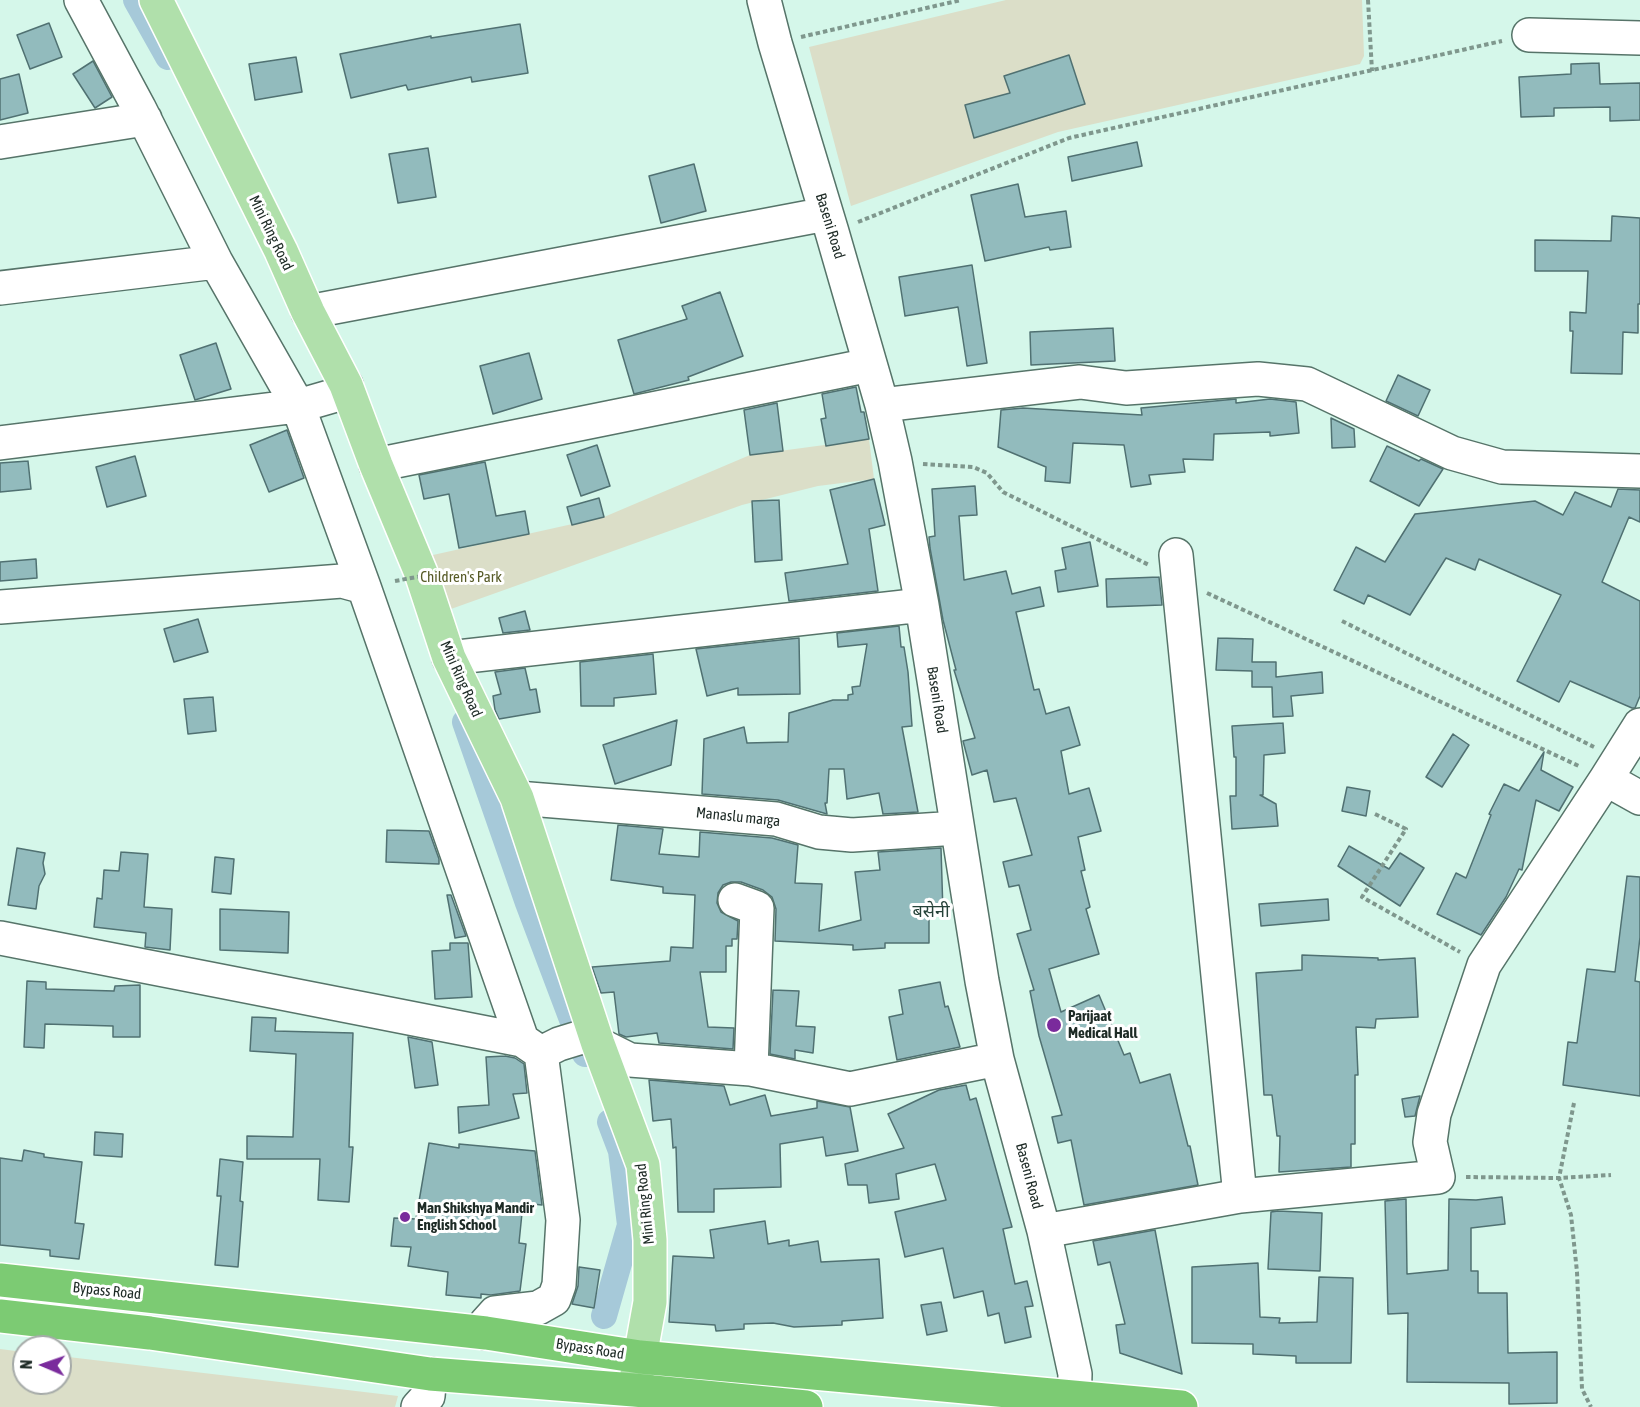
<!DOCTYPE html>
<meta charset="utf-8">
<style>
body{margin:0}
#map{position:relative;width:1640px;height:1407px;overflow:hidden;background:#d5f7ea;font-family:"Asap Condensed",sans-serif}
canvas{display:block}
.north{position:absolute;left:12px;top:1335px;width:60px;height:60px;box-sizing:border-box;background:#fff;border:2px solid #a5aaa8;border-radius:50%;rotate:272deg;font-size:16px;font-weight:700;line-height:24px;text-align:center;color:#1d2a25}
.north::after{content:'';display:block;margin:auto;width:21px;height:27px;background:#7a2b9c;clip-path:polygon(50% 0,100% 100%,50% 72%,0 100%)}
</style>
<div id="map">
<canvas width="1640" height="1407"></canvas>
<div class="north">N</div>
</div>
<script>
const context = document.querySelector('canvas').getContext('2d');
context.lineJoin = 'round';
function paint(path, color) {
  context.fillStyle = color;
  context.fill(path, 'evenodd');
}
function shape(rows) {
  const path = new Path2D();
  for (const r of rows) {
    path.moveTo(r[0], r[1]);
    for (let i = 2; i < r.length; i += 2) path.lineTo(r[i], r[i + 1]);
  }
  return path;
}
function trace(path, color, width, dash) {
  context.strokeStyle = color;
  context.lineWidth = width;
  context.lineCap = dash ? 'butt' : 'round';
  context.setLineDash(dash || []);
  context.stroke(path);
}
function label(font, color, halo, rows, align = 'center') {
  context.font = font + ' "Asap Condensed","Noto Sans Devanagari",sans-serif';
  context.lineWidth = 6;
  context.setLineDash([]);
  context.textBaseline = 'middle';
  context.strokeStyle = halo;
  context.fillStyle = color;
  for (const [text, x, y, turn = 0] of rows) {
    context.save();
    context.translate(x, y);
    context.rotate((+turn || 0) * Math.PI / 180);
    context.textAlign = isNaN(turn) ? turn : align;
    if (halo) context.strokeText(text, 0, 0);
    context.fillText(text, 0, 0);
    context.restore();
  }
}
const green = shape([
 [1006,0,1362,0,1364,56,1360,64,1058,132,851,206,809,47],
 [869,439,874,479,818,486,742,505,451,609,415,559,604,517,750,455],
 [0,1349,24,1352,24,1383,60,1383,60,1356,398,1396,395,1407,0,1407]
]);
const canal = shape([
 [136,0,168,57],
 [465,722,528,903,585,1054],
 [604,1316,630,1225,621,1151,610,1122]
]);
const building = shape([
 [49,23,62,57,30,69,17,35,49,23],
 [520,24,528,73,472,82,471,77,408,90,406,85,351,98,340,54,431,36,431,38,520,24],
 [1069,55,1085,104,974,138,965,105,1010,93,1004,76,1069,55],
 [296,57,302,92,255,100,249,64,296,57],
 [93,61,112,97,95,108,73,74,93,61],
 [1599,63,1600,84,1640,83,1640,120,1610,121,1610,107,1554,108,1554,116,1521,117,1519,77,1571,74,1571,64,1599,63],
 [19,74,28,113,0,120,0,79,19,74],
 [1137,142,1142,166,1072,181,1068,157,1137,142],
 [428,148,436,197,398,203,389,154,428,148],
 [694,164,706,211,661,223,649,176,694,164],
 [1018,184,1025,217,1066,211,1071,247,1050,250,1049,247,985,261,971,195,1018,184],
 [1612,216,1640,218,1640,304,1638,304,1638,333,1623,332,1622,374,1571,373,1573,331,1570,331,1570,312,1586,313,1588,271,1535,271,1535,240,1611,241,1612,216],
 [972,265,987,363,967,366,958,307,905,316,899,277,972,265],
 [720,292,743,356,688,377,689,380,634,394,618,340,687,319,682,306,720,292],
 [1113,328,1115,361,1031,365,1030,332,1113,328],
 [216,343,231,389,195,400,180,355,216,343],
 [529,353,542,399,493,414,480,366,529,353],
 [1398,375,1430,390,1418,416,1386,401,1398,375],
 [856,387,861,412,864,412,869,439,826,446,821,419,826,418,822,394,856,387],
 [1236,399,1236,403,1270,399,1296,402,1299,433,1270,436,1270,432,1214,434,1213,460,1183,459,1185,472,1149,475,1151,484,1131,487,1124,445,1073,443,1070,483,1045,481,1046,467,998,447,1001,410,1023,408,1142,415,1141,408,1236,399],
 [777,403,783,451,750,455,744,410,777,403],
 [1331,418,1354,429,1355,447,1332,448,1331,418],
 [287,430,304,478,269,492,250,445,287,430],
 [597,445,610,486,581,496,567,455,597,445],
 [1387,446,1419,461,1421,459,1443,469,1419,506,1370,481,1387,446],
 [135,456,146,496,107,507,96,467,135,456],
 [28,461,31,489,0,492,0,463,28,461],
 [485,462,496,516,525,511,529,534,459,548,449,494,424,499,419,475,485,462],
 [874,479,885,525,869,529,878,591,789,601,785,573,848,564,830,490,874,479],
 [975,486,977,515,959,516,964,580,1006,571,1012,594,1040,587,1044,606,1016,612,1034,690,1039,689,1046,714,1069,707,1080,745,1061,751,1069,794,1089,788,1101,831,1078,837,1085,870,1081,871,1090,907,1086,909,1099,954,1049,969,1061,1012,1099,995,1124,1055,1130,1053,1140,1083,1170,1074,1188,1146,1190,1146,1198,1185,1084,1205,1071,1140,1058,1143,1052,1117,1062,1115,1039,1036,1030,991,1034,990,1017,934,1031,930,1019,885,1009,887,1003,862,1032,855,1016,798,994,802,987,770,972,775,963,741,975,738,954,670,956,670,943,620,930,548,929,537,935,536,932,489,975,486],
 [1618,489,1640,490,1640,522,1629,517,1602,582,1640,601,1640,696,1635,708,1632,708,1570,681,1559,702,1517,681,1561,595,1479,559,1475,570,1446,558,1410,615,1368,595,1364,604,1334,590,1356,547,1385,562,1415,514,1535,501,1563,515,1575,492,1611,507,1618,489],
 [599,498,604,517,572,525,567,507,599,498],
 [779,500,782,560,755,562,752,501,779,500],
 [1090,542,1098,586,1058,592,1055,571,1066,569,1062,548,1090,542],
 [36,559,37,578,0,581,0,562,36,559],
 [1159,577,1162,605,1107,607,1106,579,1159,577],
 [525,611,530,630,503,633,499,618,525,611],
 [198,619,208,652,174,662,164,629,198,619],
 [899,626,901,647,904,647,908,672,912,726,902,727,918,812,883,814,879,793,847,799,844,769,829,769,827,803,825,803,827,814,778,800,702,794,704,739,744,727,747,743,788,742,789,713,833,700,848,700,848,695,853,694,852,687,860,686,867,644,838,647,837,633,899,626],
 [799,638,800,694,738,695,738,688,707,696,696,649,799,638],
 [1218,638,1253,639,1252,662,1276,662,1276,677,1322,672,1323,693,1291,696,1293,716,1273,717,1272,687,1252,687,1252,671,1216,670,1218,638],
 [653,654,656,694,614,698,614,706,581,706,580,662,653,654],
 [525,668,530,690,536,689,540,712,499,719,495,710,493,696,501,694,495,672,525,668],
 [213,697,216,731,188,734,184,699,213,697],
 [677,720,671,765,615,784,603,745,677,720],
 [1283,723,1285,753,1264,755,1263,795,1260,795,1276,804,1278,826,1232,829,1230,796,1236,796,1236,757,1234,757,1232,726,1283,723],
 [1453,734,1469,745,1442,787,1426,777,1453,734],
 [1544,752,1541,770,1573,787,1559,811,1536,800,1522,870,1519,869,1506,897,1481,935,1437,914,1456,873,1466,878,1491,815,1489,814,1504,784,1519,791,1544,752],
 [1347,787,1370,791,1366,816,1342,811,1347,787],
 [618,825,663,829,659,854,699,857,700,832,772,838,798,845,795,883,822,884,819,931,861,920,855,872,880,870,878,852,941,848,943,913,929,914,929,943,885,943,885,948,853,950,853,945,775,941,776,909,772,897,763,890,741,882,731,882,723,885,718,893,717,903,721,912,738,921,737,939,732,939,732,946,726,946,726,972,700,972,708,1027,734,1028,733,1049,659,1043,657,1033,626,1037,619,1034,614,992,601,993,592,967,670,961,671,947,693,948,695,895,663,893,663,887,611,880,618,825],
 [387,830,429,831,439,859,439,864,386,862,387,830],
 [1349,846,1389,869,1400,853,1424,868,1400,906,1338,866,1349,846],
 [17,848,45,853,43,863,45,874,39,886,36,909,8,905,17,848],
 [121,852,148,854,144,907,172,909,170,950,145,947,146,933,94,927,97,898,102,899,104,870,119,871,121,852],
 [215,857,234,859,231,894,212,892,215,857],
 [1627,876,1640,877,1640,937,1635,981,1640,982,1640,1096,1563,1085,1568,1042,1577,1043,1587,969,1615,972,1627,876],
 [447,895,451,895,466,936,455,938,447,895],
 [1328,899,1329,920,1261,926,1259,904,1328,899],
 [220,909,289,912,288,953,220,950,220,909],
 [450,943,468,943,472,997,435,999,432,951,450,950,450,943],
 [1302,955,1378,958,1378,960,1415,958,1418,1017,1376,1019,1375,1028,1356,1027,1358,1075,1355,1075,1355,1144,1351,1144,1351,1167,1279,1172,1280,1136,1277,1136,1272,1095,1264,1095,1256,973,1302,970,1302,955],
 [27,981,46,982,46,989,114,991,115,986,140,985,140,1037,113,1037,113,1026,45,1024,44,1048,24,1047,27,981],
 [940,982,945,1007,948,1006,960,1047,897,1060,889,1017,903,1014,899,990,940,982],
 [773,990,799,991,796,1026,815,1027,813,1053,795,1050,795,1059,770,1054,773,990],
 [252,1017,276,1018,275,1031,353,1033,349,1147,353,1147,349,1202,318,1200,320,1159,247,1159,247,1136,293,1137,296,1054,250,1051,252,1017],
 [408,1037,432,1042,438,1085,415,1088,408,1037],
 [505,1056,515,1058,524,1064,527,1093,513,1094,519,1118,459,1133,458,1107,489,1105,486,1057,505,1056],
 [649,1080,724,1086,730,1105,765,1095,771,1116,817,1108,817,1101,850,1107,858,1151,826,1156,823,1137,780,1144,781,1187,714,1189,714,1212,678,1212,676,1147,673,1148,671,1119,653,1121,649,1080],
 [966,1085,970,1100,976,1098,1012,1227,1003,1229,1015,1284,1027,1281,1033,1306,1025,1307,1031,1337,1005,1343,999,1313,988,1316,983,1291,954,1298,943,1248,905,1257,895,1212,946,1200,935,1164,896,1174,899,1199,869,1203,867,1185,848,1185,845,1164,904,1148,888,1114,939,1090,966,1085],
 [1420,1096,1415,1116,1405,1117,1402,1099,1420,1096],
 [95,1132,123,1134,122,1157,94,1155,95,1132],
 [429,1143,459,1148,459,1144,535,1151,542,1205,523,1203,519,1243,526,1244,520,1291,491,1295,481,1294,481,1298,446,1295,448,1272,408,1266,411,1247,391,1246,394,1218,416,1219,429,1143],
 [24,1150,44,1154,44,1157,82,1162,75,1223,84,1224,79,1259,50,1256,50,1250,0,1245,0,1158,22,1161,24,1150],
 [220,1159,243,1162,240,1201,243,1202,238,1267,215,1265,221,1196,217,1196,220,1159],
 [1502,1197,1505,1224,1471,1228,1471,1271,1478,1271,1478,1293,1507,1293,1508,1353,1557,1352,1557,1403,1509,1404,1509,1383,1407,1382,1408,1313,1388,1314,1385,1201,1406,1199,1407,1274,1448,1270,1449,1199,1476,1200,1502,1197],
 [1278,1211,1322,1213,1320,1271,1268,1269,1271,1212,1278,1211],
 [765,1221,768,1244,789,1240,789,1246,818,1241,821,1262,879,1259,883,1318,842,1321,842,1325,794,1327,773,1323,744,1324,744,1329,716,1331,715,1325,669,1322,673,1256,714,1258,710,1230,765,1221],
 [1155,1230,1182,1374,1120,1353,1116,1325,1125,1324,1110,1262,1098,1265,1093,1241,1155,1230],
 [1258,1263,1260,1317,1280,1318,1279,1323,1317,1322,1319,1277,1353,1278,1351,1363,1296,1363,1296,1356,1253,1354,1253,1344,1192,1343,1192,1267,1258,1263],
 [579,1267,600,1270,594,1308,572,1304,578,1286,579,1267],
 [941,1302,947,1331,927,1335,921,1305,941,1302]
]);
const path = shape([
 [1368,0,1372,71],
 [801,37,961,0],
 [858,222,1069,138,1502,41],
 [923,464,973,467,987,473,1003,492,1149,565],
 [1207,593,1581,767],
 [1342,621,1594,747],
 [1375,814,1406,829,1362,897,1460,952],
 [1574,1103,1559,1178,1571,1215,1577,1272,1582,1389,1591,1407],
 [1466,1177,1559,1178,1611,1175]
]);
const minor = shape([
 [81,0,139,108,216,262],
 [764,0,775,43,832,232,882,405,895,461,922,605,982,981,997,1059,1044,1231,1075,1374,1074,1407],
 [1529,35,1640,38],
 [0,142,145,119],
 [0,288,216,262,298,406,364,587],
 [308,312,826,214],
 [882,405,1080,382,1126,388,1258,379,1307,384,1452,453,1502,467,1640,471],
 [0,443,298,406,343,393,346,385],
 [376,465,870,365],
 [1176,555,1240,1196],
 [0,607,342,581,364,587,522,1040],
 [449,658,922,605],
 [1606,779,1640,798],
 [517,798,776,819,819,832,852,835,957,828],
 [735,900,757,908,751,1069],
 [0,938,522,1040,541,1053,559,1044,585,1036,598,1044,630,1060,751,1069,850,1089,997,1059],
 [1044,1231,1240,1196,1438,1177,1430,1142,1434,1114,1484,965,1606,779,1640,725],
 [486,1333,486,1323,495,1313,538,1308,554,1299,559,1285,563,1220,541,1053],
 [418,1407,428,1396,430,1374]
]);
const major = shape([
 [156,0,281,251,308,312,346,385,376,465,421,573,449,658,517,798,598,1044,643,1165,650,1240,650,1302,635,1385]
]);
const highway = shape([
 [0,1280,486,1333,640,1357,1181,1407],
 [0,1316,150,1333,430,1374,634,1390,806,1407]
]);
const pathBridge = shape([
 [395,581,422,576]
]);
const markers = [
 [1054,1025,8,"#7a2b9c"],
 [405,1217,6,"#7a2b9c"]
];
const streetNames = [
 ["Baseni Road",830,226,73],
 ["Mini Ring Road",271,233,64],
 ["Mini Ring Road",461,679,66],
 ["Baseni Road",937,700,81],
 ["Manaslu marga",738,817,6],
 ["Baseni Road",1029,1176,75],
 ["Mini Ring Road",645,1204,-96],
 ["Bypass Road",107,1291,6],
 ["Bypass Road",590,1349,9]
];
const parkNames = [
 ["Children's Park",461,577]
];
const poiNames = [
 ["Parijaat",1068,1016],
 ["Medical Hall",1068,1033],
 ["Man Shikshya Mandir",417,1208],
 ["English School",417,1225]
];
const quarterNames = [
 ["बसेनी",931,911]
];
paint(green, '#dbdec8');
trace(canal, '#a6c9d9', 26);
paint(building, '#92bbbd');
trace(building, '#507172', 1.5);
trace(minor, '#567469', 36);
trace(major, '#fff', 36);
trace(highway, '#fff', 36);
trace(path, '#7f978d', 4, [4.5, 3]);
trace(minor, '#fff', 33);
trace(major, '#b0e0ab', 33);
trace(highway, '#7ccb73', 33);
trace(pathBridge, '#7f978d', 4, [4.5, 3]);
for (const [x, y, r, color] of markers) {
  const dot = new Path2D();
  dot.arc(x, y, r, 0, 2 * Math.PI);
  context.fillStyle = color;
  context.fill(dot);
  trace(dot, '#fff', 2);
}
label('15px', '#1d2a25', '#fff', streetNames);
label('15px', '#575b27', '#fff', parkNames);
label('bold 15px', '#1d2a25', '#fff', poiNames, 'left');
label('18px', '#264239', '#fff', quarterNames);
</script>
